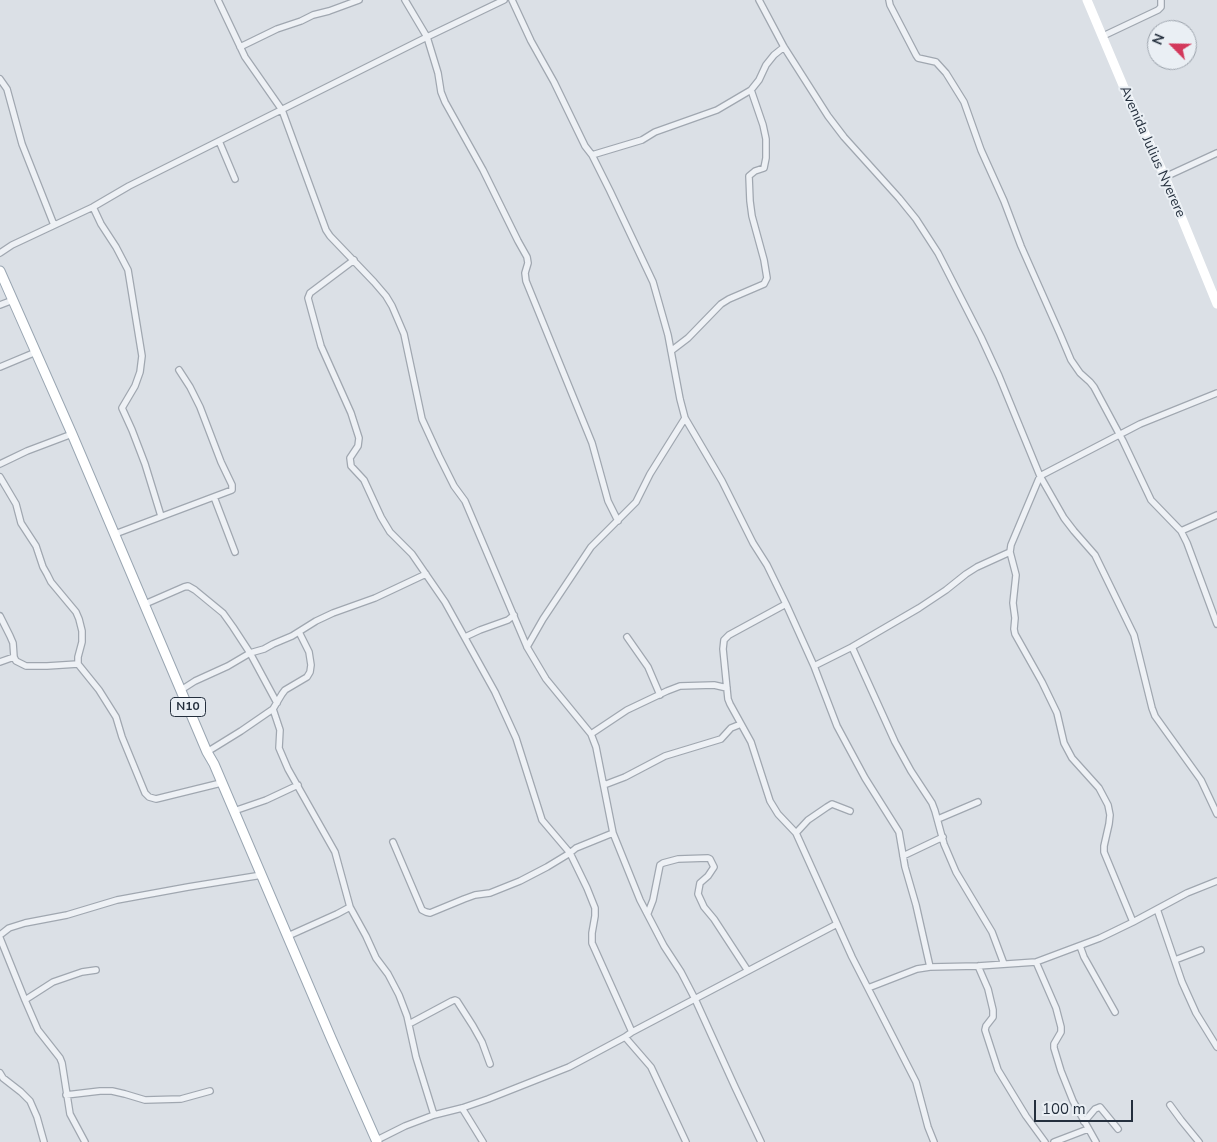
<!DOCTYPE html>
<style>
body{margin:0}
#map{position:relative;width:1217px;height:1142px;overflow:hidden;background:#dbe0e6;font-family:"Nunito Sans",sans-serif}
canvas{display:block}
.north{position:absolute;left:1147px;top:20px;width:50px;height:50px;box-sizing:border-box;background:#eaeff4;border:1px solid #9ba2ab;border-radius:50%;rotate:293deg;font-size:14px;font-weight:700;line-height:20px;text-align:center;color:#242f3d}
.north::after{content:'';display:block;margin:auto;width:18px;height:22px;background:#d3385b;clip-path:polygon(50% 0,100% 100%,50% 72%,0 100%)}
.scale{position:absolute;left:1034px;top:1100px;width:99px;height:22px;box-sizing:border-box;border:2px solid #242f3d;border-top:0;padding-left:6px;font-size:15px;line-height:18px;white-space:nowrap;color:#242f3d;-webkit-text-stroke:4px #eaeff4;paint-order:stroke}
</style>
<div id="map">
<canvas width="1217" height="1142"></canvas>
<div class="north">N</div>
<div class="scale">100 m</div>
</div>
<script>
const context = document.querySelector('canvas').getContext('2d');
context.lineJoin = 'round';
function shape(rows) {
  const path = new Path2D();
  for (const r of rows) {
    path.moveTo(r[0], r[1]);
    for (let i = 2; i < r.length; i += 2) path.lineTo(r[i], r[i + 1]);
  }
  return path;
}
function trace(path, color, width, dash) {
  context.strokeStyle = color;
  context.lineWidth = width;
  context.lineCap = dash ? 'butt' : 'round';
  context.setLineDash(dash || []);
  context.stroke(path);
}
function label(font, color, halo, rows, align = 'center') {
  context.font = font + ' "Nunito Sans",sans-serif';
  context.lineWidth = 4;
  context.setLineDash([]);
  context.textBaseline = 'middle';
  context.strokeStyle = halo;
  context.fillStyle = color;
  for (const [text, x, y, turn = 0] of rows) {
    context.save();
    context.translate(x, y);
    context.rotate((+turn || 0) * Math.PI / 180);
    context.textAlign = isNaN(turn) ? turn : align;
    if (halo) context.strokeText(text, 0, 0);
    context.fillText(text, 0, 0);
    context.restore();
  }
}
const street = shape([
 [218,0,245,57,282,110,326,230,330,236,374,282,386,296,392,306,404,334,422,419,439,456,454,486,465,501,527,647,546,679,591,734,596,747,613,833,640,900,664,946,681,972,695,999,735,1087,761,1142],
 [405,0,427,37,438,73,441,92,445,102,483,170,518,241,527,257,528,263,525,273,526,281,592,443,608,501,618,521],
 [512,0,531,41,554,82,585,146,592,155,610,191,653,282,668,335,680,399,685,418,722,481,753,543,767,565,786,604,729,635,724,640,723,649,728,699,730,704,751,742,770,801,778,814,796,833,852,957,916,1082,928,1127,934,1142],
 [759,0,784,47,828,116,844,137,899,198,916,219,938,253,981,337,999,376,1040,476,1064,518,1074,531,1095,555,1134,635,1152,708,1155,716,1201,780,1217,814],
 [889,0,890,5,916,55,918,58,936,62,946,73,964,102,981,150,1004,201,1021,246,1060,334,1071,360,1080,373,1090,382,1094,387,1123,441,1151,500,1181,531],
 [1103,36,1158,10,1161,7,1161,0],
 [240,47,277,29,301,21,313,15,329,11,359,0],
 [0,79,7,89,22,144,54,225],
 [219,141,235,179],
 [592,155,642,140,655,132,717,110,751,90,759,80,766,65,774,55,784,47],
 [1165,177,1217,153],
 [93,207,101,224,116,247,128,270,142,356,140,372,135,386,122,408,132,430,145,464,161,516],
 [0,253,12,245,93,207,129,186,427,37,504,0],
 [354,260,310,293,308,298,321,346,351,413,359,438,358,446,350,458,351,466,364,480,381,517,390,532,412,554,445,602,495,692,516,738,542,820,570,853,587,888,595,908,595,916,592,933,592,943,632,1032],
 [0,305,13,300],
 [671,351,688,338,721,304,729,299,764,284,767,278,764,260,752,216,750,201,749,176,755,171,764,168,766,158,766,139,763,125,751,90],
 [0,367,36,352],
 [0,464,27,451,72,434],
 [0,477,16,504,21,523,36,546,43,567,47,574,51,582,76,612,79,619,82,631,82,642,78,657,78,664,99,690,116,717,122,737,145,793,149,797,156,799,221,783],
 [214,497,227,531,235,552],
 [1217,515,1181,531,1187,543,1217,624],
 [115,534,232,490,232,485,221,462,200,407,190,387,179,370],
 [145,604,184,587,188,586,195,590,223,613,233,627,250,653,277,703],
 [786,604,814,666,837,726,865,778,899,832,905,867,916,905,930,967],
 [0,616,10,636,13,643,14,657],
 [465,637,480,630,508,620,514,615],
 [627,637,648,667,660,695],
 [527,647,543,619,591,547,636,502,650,474,685,418],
 [852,647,895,742,911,771,932,803,935,811,944,844,956,872,992,932,1004,964],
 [0,662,14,657,16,661,26,666,47,666,78,664],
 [814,666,852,647,919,608,946,590,966,574,977,567,1010,552],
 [181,690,195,681,228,666,250,653,264,649,273,644,292,636,316,621,333,613,375,598,426,574],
 [273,709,280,730,279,748,288,769,335,852,350,907,337,914,288,936],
 [591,734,627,710,667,691,680,686,714,685,727,688],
 [207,752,241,731,273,709,282,694,285,690,307,677,310,672,311,665,309,652,299,632],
 [604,785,625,777,665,756,721,739,731,728,741,724],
 [234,811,266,800,298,785],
 [938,819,978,802],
 [796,833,808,820,827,807,832,804,850,811],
 [393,842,422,910,426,912,430,913,464,899,475,895,490,893,520,881,547,867,570,853,576,848,613,833],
 [903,856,943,837],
 [350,907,366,936,376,958,388,974,399,995,407,1016,416,1057,434,1115],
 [1157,909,1182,982,1196,1013,1217,1047],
 [648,913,653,900,660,865,663,863,678,859,708,858,710,859,714,867,708,876,700,883,698,894,704,907,714,919,748,971],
 [1133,922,1104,852,1104,846,1109,824,1110,815,1108,805,1099,788,1072,758,1064,743,1057,713,1042,682,1015,634,1014,629,1015,618,1013,603,1016,575,1010,552,1011,545,1040,476,1140,424,1217,393],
 [0,935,9,928,25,923,67,915,117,900,188,887,262,875],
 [0,938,25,1000,38,1030,60,1058,62,1063,70,1114,85,1142],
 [1080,946,1084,957,1115,1012],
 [1175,960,1201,950],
 [1036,962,1056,1008,1061,1027,1061,1032,1054,1044,1054,1048,1061,1071,1073,1101,1096,1142],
 [978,966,988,989,993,1010,993,1017,986,1026,985,1030,998,1070,1026,1116,1045,1142],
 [868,988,917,969,930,967,978,966,1036,962,1100,938,1133,922,1187,893,1217,881],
 [25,1000,53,982,82,972,96,970],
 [409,1024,452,1001,455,1000,457,1001,473,1026,482,1042,490,1064],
 [625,1037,651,1067,686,1142],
 [0,1073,3,1078,21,1092,30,1101,37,1117,44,1142],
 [66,1095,100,1091,112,1091,125,1094,145,1100,181,1099,210,1091],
 [1170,1105,1181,1120,1199,1142],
 [462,1108,483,1142],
 [1084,1122,1095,1109,1100,1107,1118,1129],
 [377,1140,405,1126,434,1115,462,1108,488,1099,569,1067,625,1037,632,1032,837,924],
 [1054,1142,1088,1129]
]);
const secondary = shape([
 [1087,0,1125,90,1165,177,1217,304]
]);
const primary = shape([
 [0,271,72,434,207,752,214,764,331,1038,377,1142]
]);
const shields = [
 [188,707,35]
];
const shieldNames = [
 ["N10",188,707]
];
const streetNames = [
 ["Avenida Julius Nyerere",1152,152,66]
];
trace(street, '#a0a7b0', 8);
trace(primary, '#9aa6b2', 11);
trace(street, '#eef1f5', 5.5);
trace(secondary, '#fff', 9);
trace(primary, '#fff', 9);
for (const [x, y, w] of shields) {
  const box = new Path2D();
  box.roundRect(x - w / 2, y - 9.5, w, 19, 4);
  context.fillStyle = '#eaeff4';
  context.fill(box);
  trace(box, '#242f3d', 1);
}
label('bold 12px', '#242f3d', null, shieldNames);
label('14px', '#242f3d', '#eaeff4', streetNames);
</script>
